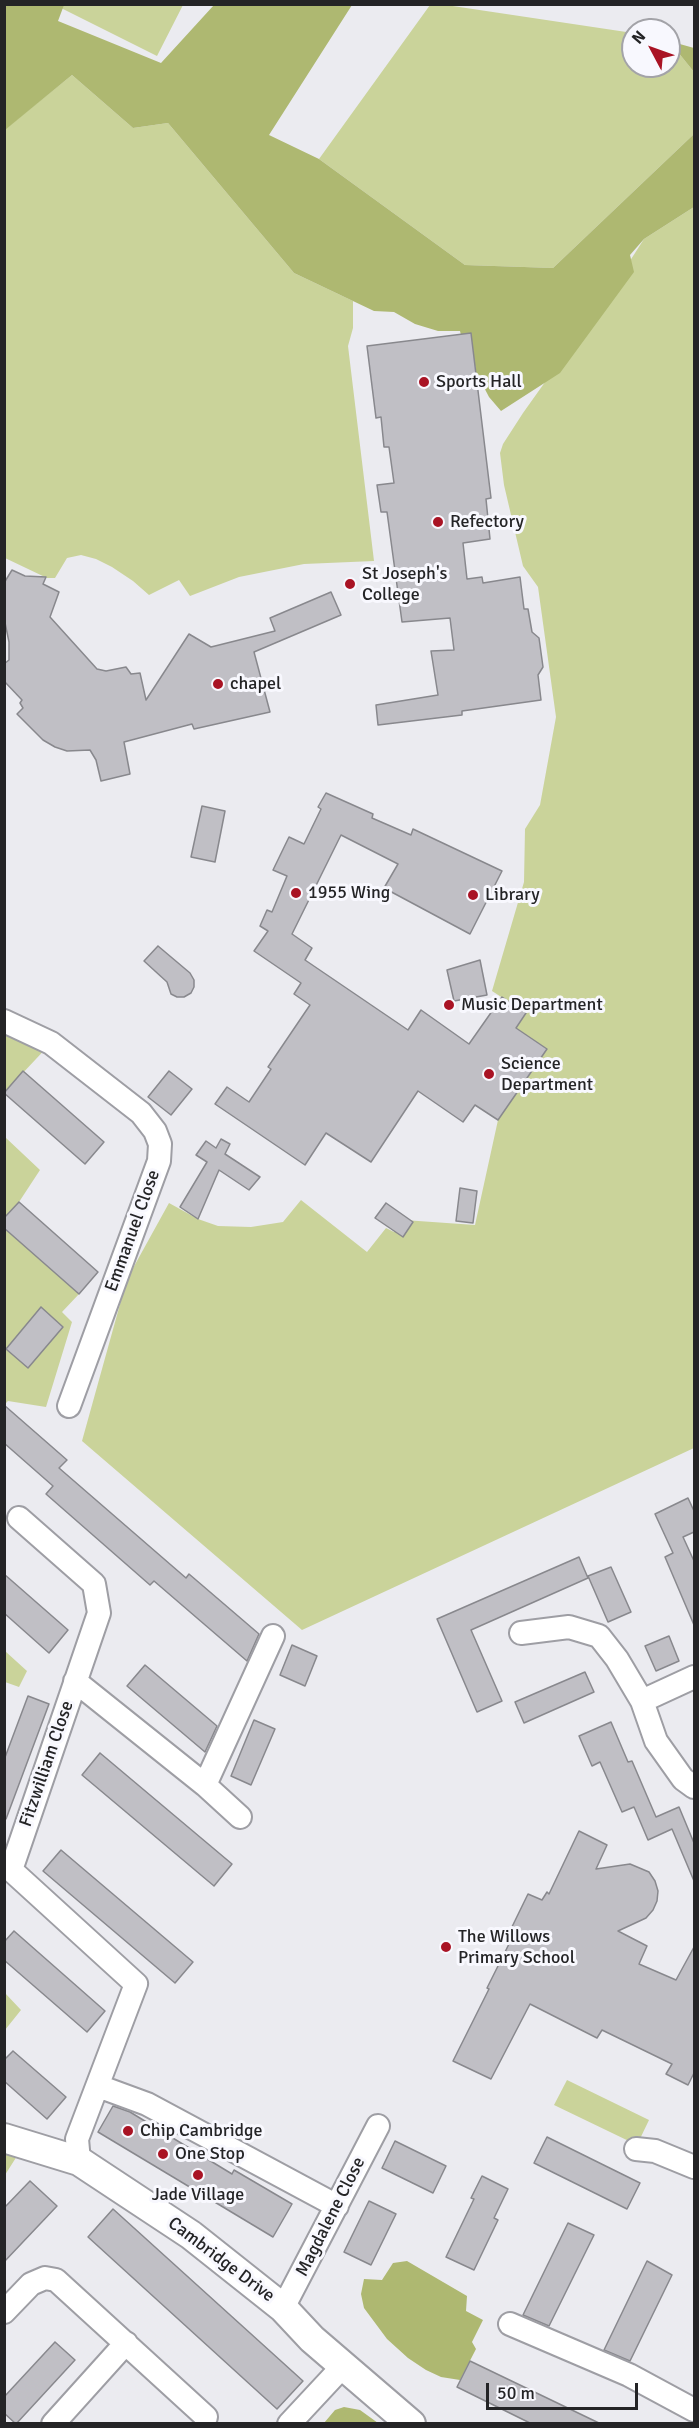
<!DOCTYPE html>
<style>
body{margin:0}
#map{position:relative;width:699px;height:2428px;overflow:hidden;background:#ebebf0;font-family:Signika,sans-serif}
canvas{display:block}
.frame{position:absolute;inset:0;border:6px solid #242426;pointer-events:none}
.north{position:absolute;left:621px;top:18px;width:60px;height:60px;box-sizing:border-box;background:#f8f8fe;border:2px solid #a3a3a8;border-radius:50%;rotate:311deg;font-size:16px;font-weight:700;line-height:24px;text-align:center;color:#242426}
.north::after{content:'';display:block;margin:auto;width:21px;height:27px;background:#a91324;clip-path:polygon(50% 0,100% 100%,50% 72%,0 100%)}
.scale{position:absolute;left:486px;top:2383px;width:152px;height:27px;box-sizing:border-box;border:3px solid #242426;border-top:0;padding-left:8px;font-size:18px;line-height:21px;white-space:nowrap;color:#242426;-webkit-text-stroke:4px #f8f8fe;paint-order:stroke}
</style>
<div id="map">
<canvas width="699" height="2428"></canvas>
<div class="frame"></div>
<div class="north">N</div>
<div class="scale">50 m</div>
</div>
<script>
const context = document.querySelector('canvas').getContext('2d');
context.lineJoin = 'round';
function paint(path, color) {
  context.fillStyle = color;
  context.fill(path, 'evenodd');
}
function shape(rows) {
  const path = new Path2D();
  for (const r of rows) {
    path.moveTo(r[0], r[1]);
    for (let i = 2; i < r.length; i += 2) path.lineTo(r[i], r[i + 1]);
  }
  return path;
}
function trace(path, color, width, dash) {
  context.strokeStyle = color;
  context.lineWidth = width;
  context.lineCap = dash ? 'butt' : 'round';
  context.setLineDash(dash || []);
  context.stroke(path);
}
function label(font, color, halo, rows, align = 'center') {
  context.font = font + ' Signika,sans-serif';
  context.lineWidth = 6;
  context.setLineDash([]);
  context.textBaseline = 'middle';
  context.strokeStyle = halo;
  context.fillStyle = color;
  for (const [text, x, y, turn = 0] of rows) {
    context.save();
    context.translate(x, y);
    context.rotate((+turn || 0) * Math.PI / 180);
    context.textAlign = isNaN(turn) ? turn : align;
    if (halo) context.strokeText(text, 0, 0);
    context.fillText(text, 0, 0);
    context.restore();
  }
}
const green = shape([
 [63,4,183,5,157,56,61,8],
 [430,5,446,5,633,33,633,66,669,66,669,41,694,72,694,134,553,268,465,265,319,159],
 [72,75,133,128,168,123,294,273,353,301,353,328,348,346,374,561,304,564,239,577,190,596,179,580,149,595,133,581,112,567,96,559,81,555,67,558,55,578,47,578,5,558,4,130],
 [694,207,694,1448,302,1630,82,1441,127,1279,169,1203,198,1219,218,1226,251,1227,283,1222,301,1200,367,1252,386,1228,394,1232,404,1220,475,1225,498,1120,547,1049,516,1028,526,1013,492,991,524,882,525,829,540,805,556,717,538,587,523,566,504,485,500,453,503,444,523,413,617,281,644,239],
 [5,1021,51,1043,5,1092],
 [5,1137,40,1170,19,1202,5,1218],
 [5,1228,79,1294,62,1312,72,1322,46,1407,8,1401,5,1404],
 [5,1651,27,1671,19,1687,5,1682],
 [5,1993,21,2010,5,2030],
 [567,2080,649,2120,637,2145,554,2105],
 [5,2138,24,2145,5,2175]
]);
const forest = shape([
 [5,5,64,5,58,21,161,63,214,5,352,5,269,135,319,159,465,265,553,268,694,134,694,207,644,239,630,255,634,272,560,373,501,411,489,397,476,372,471,338,462,339,460,331,438,331,415,324,394,312,374,311,294,273,168,123,133,128,72,75,5,130],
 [669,41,694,48,694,72],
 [407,2261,467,2296,466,2311,483,2320,472,2342,476,2349,460,2380,441,2377,426,2370,408,2358,387,2339,364,2308,361,2294,364,2279,382,2280,393,2263],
 [344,2407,360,2410,378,2423,324,2423,335,2410]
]);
const building = shape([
 [471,333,491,498,486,499,490,539,463,543,467,579,482,577,483,583,520,577,524,609,528,609,532,632,539,638,543,667,538,675,541,700,462,711,462,715,378,725,376,705,438,695,431,651,454,650,450,618,402,622,387,512,381,512,377,485,394,483,389,447,384,447,381,417,376,418,367,346,471,333],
 [12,570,25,576,46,577,43,584,59,592,50,617,97,669,106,671,126,667,131,674,140,673,146,700,189,634,211,647,275,631,270,618,331,592,341,615,254,652,270,712,194,729,192,724,124,742,130,774,101,781,96,760,90,750,67,751,55,747,43,740,17,714,23,708,20,703,22,700,4,681,4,664,9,660,9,642,4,618,4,583,12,570],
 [326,793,373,814,372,818,411,835,413,829,502,871,470,934,384,888,398,864,341,835,292,934,312,948,305,960,408,1030,421,1010,469,1044,502,997,526,1013,516,1028,547,1049,498,1120,475,1105,463,1122,418,1091,371,1162,326,1133,305,1165,215,1104,227,1087,249,1102,271,1069,268,1067,310,1005,294,994,301,983,254,951,268,931,260,926,267,910,272,912,287,876,273,870,289,837,304,844,321,809,318,807,326,793],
 [202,806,225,811,215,862,191,857,202,806],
 [158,946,190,973,194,980,194,987,191,993,184,997,177,997,171,994,167,982,144,961,158,946],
 [480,960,487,995,454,1001,447,970,480,960],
 [23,1071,104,1142,85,1164,4,1093,23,1071],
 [169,1071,192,1089,171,1115,148,1097,169,1071],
 [221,1139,230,1144,225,1154,260,1177,249,1190,219,1170,198,1219,180,1207,207,1162,196,1155,206,1141,216,1148,221,1139],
 [460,1188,477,1191,473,1223,456,1221,460,1188],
 [19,1202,98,1272,79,1294,4,1228,4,1218,19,1202],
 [386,1203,413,1222,403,1237,375,1218,386,1203],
 [41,1307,63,1327,28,1368,6,1349,41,1307],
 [4,1405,67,1460,59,1468,186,1578,189,1574,259,1634,247,1661,154,1581,150,1585,46,1494,53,1486,4,1443,4,1405],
 [688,1498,694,1511,694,1532,683,1537,694,1561,694,1625,665,1557,673,1553,655,1514,688,1498],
 [579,1557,588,1578,471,1630,502,1701,477,1712,437,1619,579,1557],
 [611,1567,631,1612,608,1622,588,1576,611,1567],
 [4,1574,68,1630,49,1653,4,1613,4,1574],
 [669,1636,679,1661,656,1671,645,1646,669,1636],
 [292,1645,317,1656,305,1686,280,1675,292,1645],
 [145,1665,217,1726,205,1752,127,1686,145,1665],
 [585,1672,594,1692,524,1723,515,1702,585,1672],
 [28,1696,49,1704,6,1819,4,1819,4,1760,28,1696],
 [254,1720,275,1729,251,1785,231,1776,254,1720],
 [611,1722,628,1762,632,1761,656,1817,679,1807,694,1843,694,1881,672,1829,648,1840,634,1807,622,1812,600,1762,592,1766,579,1736,611,1722],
 [100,1753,232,1864,214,1886,82,1775,100,1753],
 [579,1831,607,1845,596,1869,630,1864,649,1872,655,1881,658,1891,657,1901,653,1910,646,1918,618,1931,647,1946,639,1964,676,1980,694,1947,694,2073,688,2085,666,2074,672,2064,602,2030,597,2038,530,2004,491,2079,453,2061,489,1989,487,1988,512,1938,508,1935,528,1894,542,1900,547,1892,549,1894,579,1831],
 [61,1850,193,1962,175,1983,43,1871,61,1850],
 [14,1931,105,2011,87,2032,4,1960,4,1942,14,1931],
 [13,2051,66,2097,47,2119,4,2081,4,2060,13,2051],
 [113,2106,130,2112,232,2174,234,2170,292,2204,273,2237,98,2132,113,2106],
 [547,2137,640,2183,627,2209,534,2163,547,2137],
 [395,2141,446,2166,433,2193,382,2168,395,2141],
 [482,2176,508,2189,494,2218,498,2220,474,2270,446,2257,474,2199,471,2198,482,2176],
 [30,2181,57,2206,4,2262,4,2208,30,2181],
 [369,2201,396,2214,371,2265,344,2252,369,2201],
 [113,2209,303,2381,277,2409,88,2237,113,2209],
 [568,2223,594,2235,549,2326,523,2315,568,2223],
 [647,2261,672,2275,630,2361,604,2350,647,2261],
 [55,2342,75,2360,16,2424,4,2413,4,2397,55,2342],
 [470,2361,601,2424,532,2424,457,2387,470,2361]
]);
const minor = shape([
 [4,1021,51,1043,141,1113,155,1131,160,1144,159,1161,69,1406],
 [19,1518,94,1584,99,1613,11,1870,136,1984,77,2139,79,2161],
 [521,1633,569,1627,599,1636,617,1659,642,1701,656,1741,683,1779,694,1787],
 [75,1681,205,1785,273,1636],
 [642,1701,694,1677],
 [205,1785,240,1817],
 [98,2086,147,2104,337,2206],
 [636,2149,655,2151,694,2167],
 [283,2308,378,2126],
 [4,2312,31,2284,45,2278,56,2280,206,2417],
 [510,2324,629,2375,694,2410],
 [53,2424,126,2343],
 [289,2424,344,2365]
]);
const tertiary = shape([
 [4,2138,79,2161,191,2235,283,2308,312,2339,411,2424]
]);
const markers = [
 [424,382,6,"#a91324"],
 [438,522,6,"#a91324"],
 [350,584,6,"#a91324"],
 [218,684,6,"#a91324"],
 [296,893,6,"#a91324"],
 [473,895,6,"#a91324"],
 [449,1005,6,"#a91324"],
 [489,1074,6,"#a91324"],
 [446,1947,6,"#a91324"],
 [128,2131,6,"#a91324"],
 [163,2154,6,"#a91324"],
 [198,2175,6,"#a91324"]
];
const poiNames = [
 ["Sports Hall",436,382],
 ["Refectory",450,522],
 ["St Joseph's",362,574],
 ["College",362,595],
 ["chapel",230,684],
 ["1955 Wing",308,893],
 ["Library",485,895],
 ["Music Department",461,1005],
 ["Science",501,1064],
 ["Department",501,1085],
 ["The Willows",458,1937],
 ["Primary School",458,1958],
 ["Chip Cambridge",140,2131],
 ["One Stop",175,2154],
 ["Jade Village",198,2195,"center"]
];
const streetNames = [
 ["Emmanuel Close",133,1231,-70],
 ["Fitzwilliam Close",47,1764,-71],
 ["Magdalene Close",331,2217,-63],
 ["Cambridge Drive",221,2260,37]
];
paint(green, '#cad39a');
paint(forest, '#aeb871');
paint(building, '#c0bfc5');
trace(building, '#88888d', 1.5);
trace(minor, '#9e9ea4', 26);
trace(tertiary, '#9e9ea4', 32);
trace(minor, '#fff', 22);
trace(tertiary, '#fff', 28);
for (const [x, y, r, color] of markers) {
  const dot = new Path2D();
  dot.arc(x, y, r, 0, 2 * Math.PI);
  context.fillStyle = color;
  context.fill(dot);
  trace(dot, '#f8f8fe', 2);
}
label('18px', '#242426', '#f8f8fe', poiNames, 'left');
label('18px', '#242426', '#f8f8fe', streetNames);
</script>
